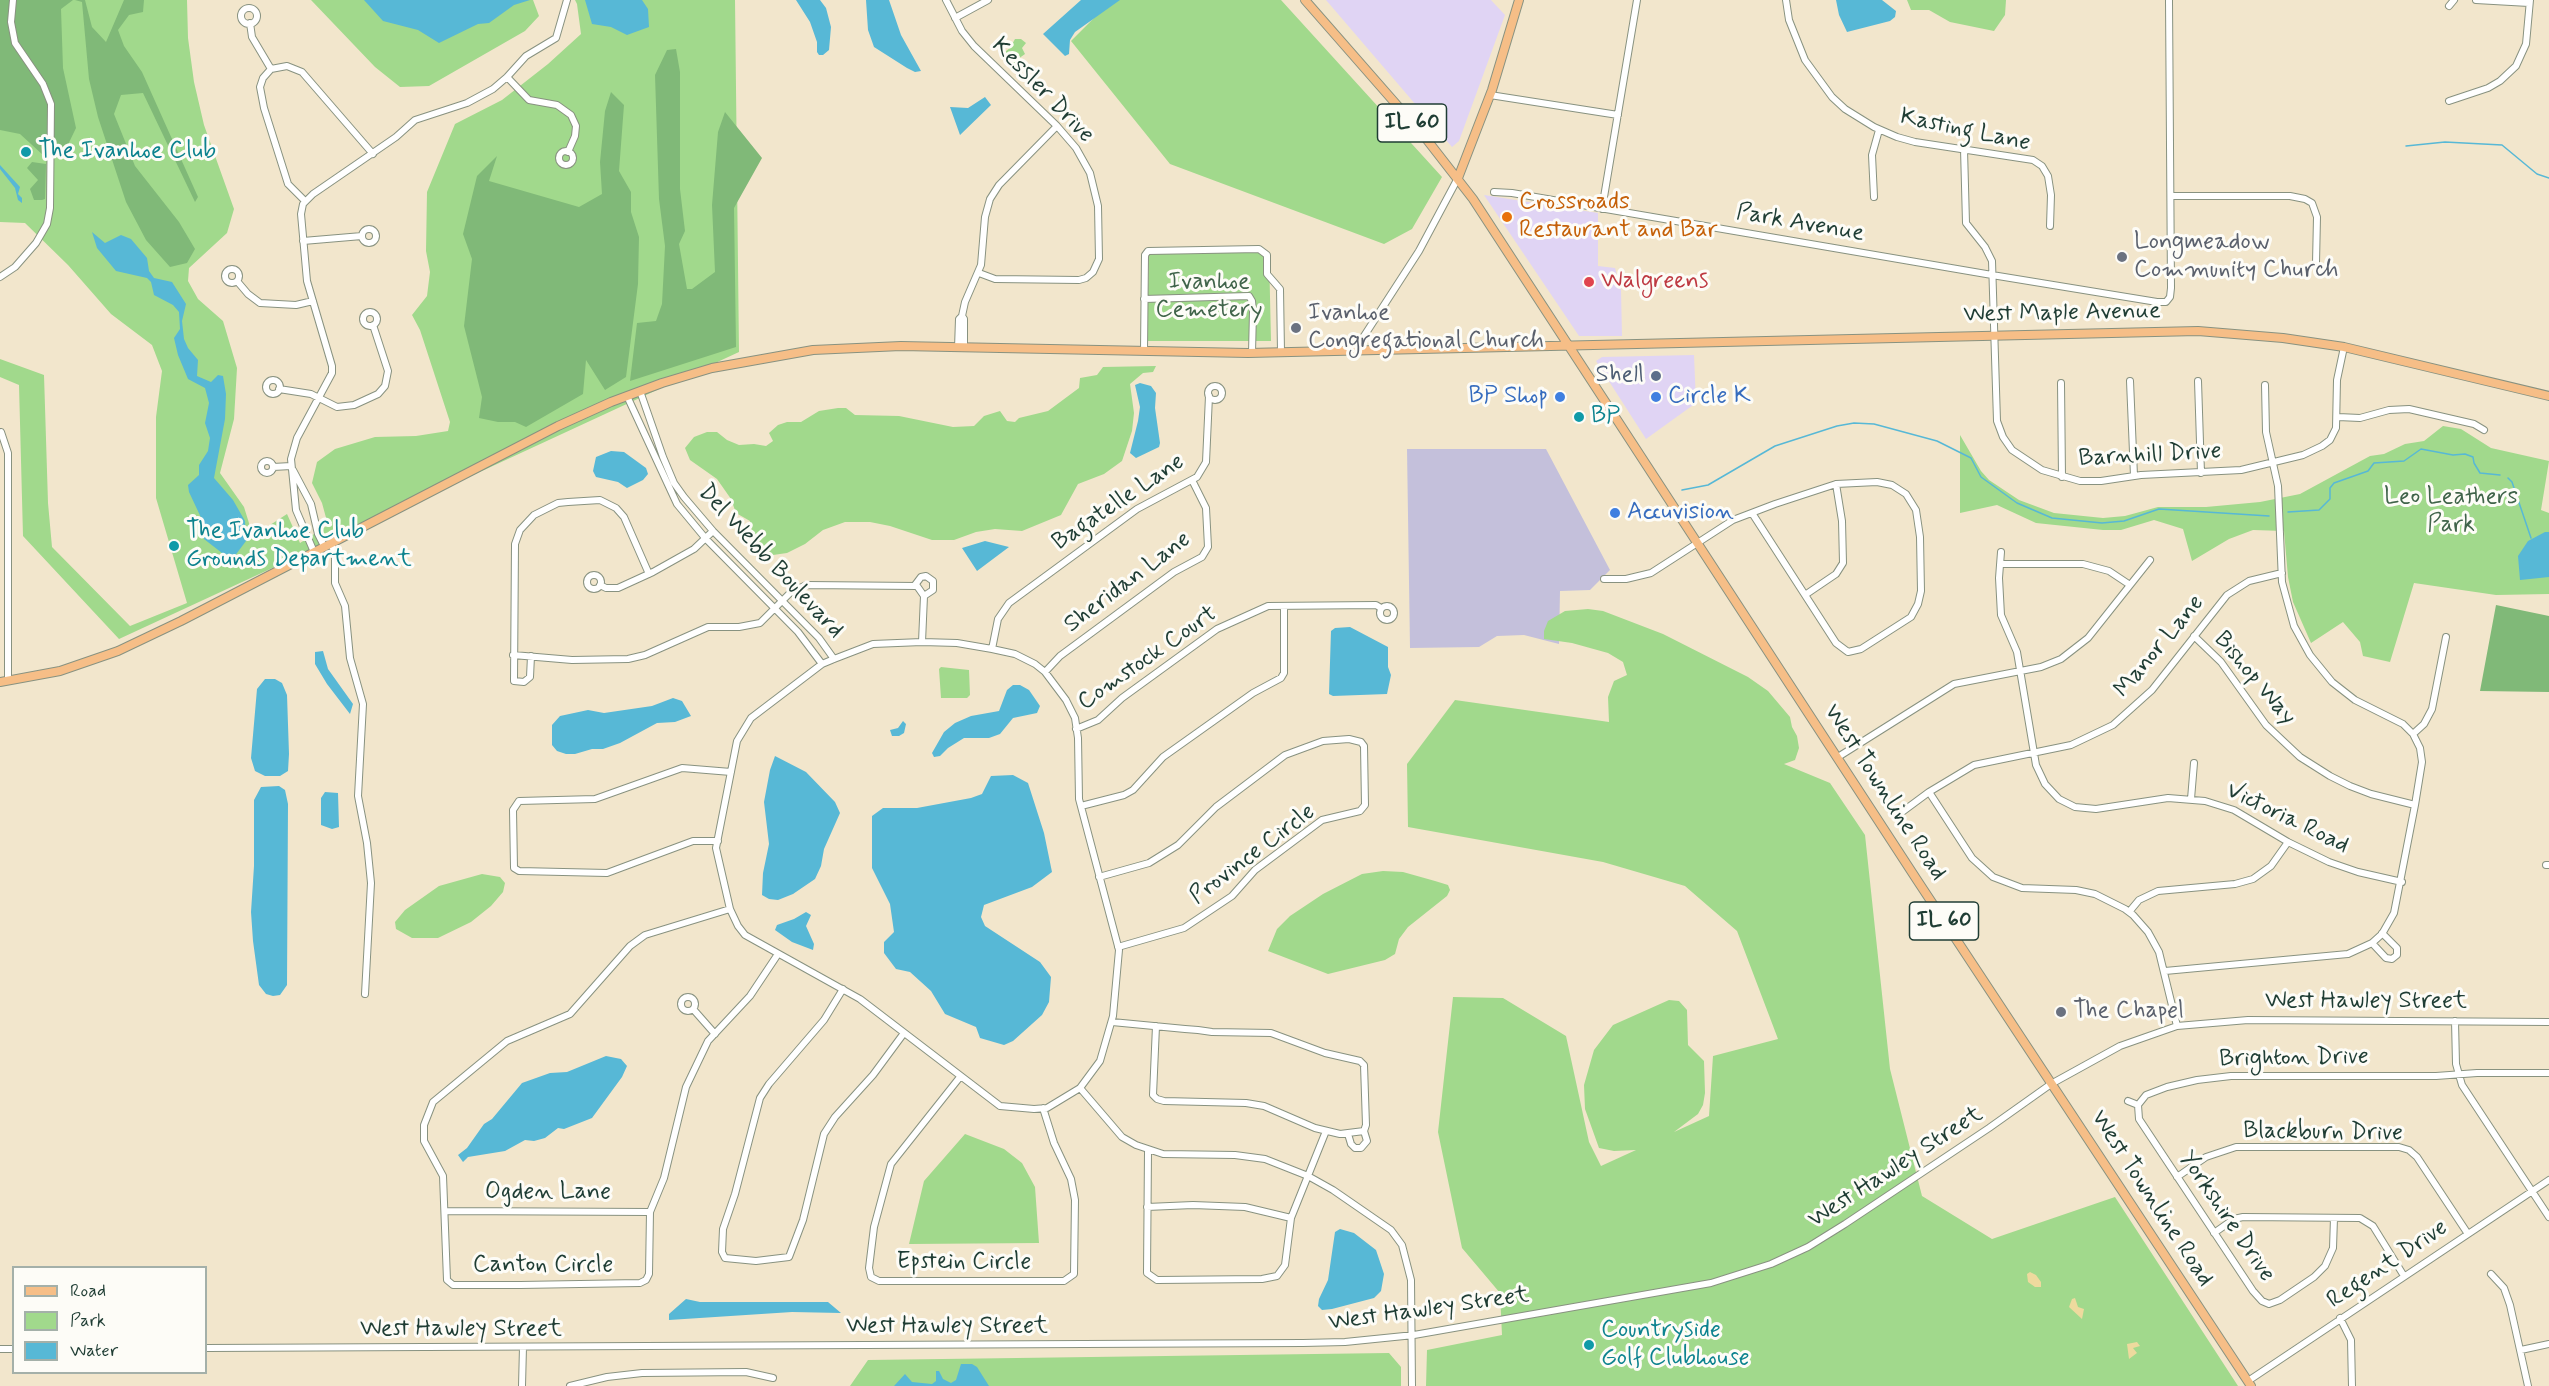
<!DOCTYPE html>
<style>
body{margin:0}
#map{position:relative;width:2549px;height:1386px;overflow:hidden;background:#f2e6cc;font-family:Mynerve,sans-serif}
canvas{display:block}
.legend{position:absolute;left:12px;top:1266px;width:195px;height:108px;box-sizing:border-box;background:#fdfcf7;border:2px solid #a4b0a9;margin:0;padding:8px 10px;list-style:none;font-size:18px;color:#1f3d34}
.legend li{display:flex;align-items:center;gap:12px;height:30px}
.legend b{width:30px;border:2px solid #a4b0a9}
</style>
<div id="map">
<canvas width="2549" height="1386"></canvas>
<ul class="legend">
<li><b style="height:8px;background:#f6be87"></b>Road</li>
<li><b style="height:16px;background:#a1d98c"></b>Park</li>
<li><b style="height:16px;background:#57b8d6"></b>Water</li>
</ul>
</div>
<script>
const context = document.querySelector('canvas').getContext('2d');
context.lineJoin = 'round';
function paint(path, color) {
  context.fillStyle = color;
  context.fill(path, 'evenodd');
}
function shape(rows) {
  const path = new Path2D();
  for (const r of rows) {
    if (r.length === 3) {
      path.moveTo(r[0] + r[2], r[1]);
      path.arc(r[0], r[1], r[2], 0, 2 * Math.PI);
      continue;
    }
    path.moveTo(r[0], r[1]);
    for (let i = 2; i < r.length; i += 2) path.lineTo(r[i], r[i + 1]);
  }
  return path;
}
function trace(path, color, width, dash) {
  context.strokeStyle = color;
  context.lineWidth = width;
  context.lineCap = dash ? 'butt' : 'round';
  context.setLineDash(dash || []);
  context.stroke(path);
}
function label(font, color, halo, rows, align = 'center') {
  context.font = font + ' Mynerve,sans-serif';
  context.lineWidth = 6;
  context.setLineDash([]);
  context.textBaseline = 'middle';
  context.strokeStyle = halo;
  context.fillStyle = color;
  for (const [text, x, y, turn = 0] of rows) {
    context.save();
    context.translate(x, y);
    context.rotate((+turn || 0) * Math.PI / 180);
    context.textAlign = isNaN(turn) ? turn : align;
    if (halo) context.strokeText(text, 0, 0);
    context.fillText(text, 0, 0);
    context.restore();
  }
}
const built = shape([
 [1326,0,1491,0,1505,15,1459,141,1452,147],
 [1484,195,1598,213,1598,266,1615,268,1621,290,1622,336,1579,336],
 [1694,355,1696,403,1646,439,1596,361,1602,357]
]);
const industrial = shape([
 [1407,449,1546,449,1610,570,1590,590,1560,591,1559,644,1524,635,1497,636,1479,647,1410,648]
]);
const green = shape([
 [0,0,187,0,188,38,194,82,204,125,234,209,227,233,189,268,188,281,198,299,223,321,237,368,234,419,220,473,244,507,253,536,287,514,300,543,328,525,322,503,312,483,317,462,335,449,375,437,416,436,448,431,450,422,420,330,412,315,427,296,430,272,426,251,427,192,455,124,502,100,548,64,581,34,577,4,575,0,735,0,739,352,119,639,23,536,19,385,0,377,0,359,44,375,48,503,52,547,130,626,187,603,156,498,156,417,162,371,152,345,111,314,68,265,25,223,0,222],
 [311,0,533,0,539,16,525,31,429,86,400,87,375,67],
 [1112,0,1281,0,1442,177,1412,229,1384,244,1170,164,1071,41],
 [1907,0,2006,0,2005,15,1994,31,1950,22,1929,10,1911,10],
 [1015,39,1021,39,1026,43,1022,48,1025,54,1018,59,1018,63,1012,65,1004,61,1001,55,1010,48],
 [1149,253,1269,253,1271,341,1147,341],
 [1156,366,1153,372,1143,373,1130,384,1134,413,1132,431,1122,461,1104,474,1078,484,1061,515,1022,531,995,529,976,532,954,540,932,540,890,526,870,522,845,522,823,530,805,544,787,553,773,555,762,550,752,532,750,521,736,513,731,499,717,479,690,460,685,448,694,437,707,432,717,432,727,440,739,445,754,444,766,446,773,441,769,433,778,425,787,422,801,422,819,411,838,408,846,408,855,415,899,416,953,427,974,426,984,416,1000,411,1007,421,1015,422,1019,418,1048,411,1079,388,1080,378,1097,375,1103,367],
 [2443,426,2461,429,2491,448,2549,461,2541,510,2549,513,2549,594,2496,595,2414,583,2390,662,2363,656,2360,642,2343,622,2311,643,2293,602,2288,577,2284,531,2253,530,2229,539,2192,561,2183,529,2154,520,2121,530,2103,530,2036,523,1997,505,1960,513,1960,435,1981,471,1989,480,2019,500,2054,513,2103,518,2125,516,2158,507,2206,507,2260,502,2300,494,2370,456,2384,454,2405,444,2424,441],
 [1588,609,1603,611,1663,634,1748,677,1768,691,1790,717,1792,727,1797,736,1799,748,1795,760,1784,764,1830,783,1865,835,1890,1069,1922,1196,1992,1239,2115,1197,2238,1386,1426,1386,1427,1350,1502,1335,1500,1293,1462,1248,1438,1132,1453,997,1503,998,1566,1036,1589,1142,1601,1166,1636,1150,1614,1151,1599,1148,1585,1109,1584,1085,1594,1050,1613,1025,1669,1000,1679,1001,1687,1010,1688,1045,1704,1061,1705,1093,1703,1105,1698,1114,1674,1132,1709,1116,1713,1056,1778,1039,1737,931,1685,886,1603,862,1408,827,1407,764,1455,700,1609,722,1608,697,1614,681,1627,675,1623,662,1608,653,1572,643,1544,639,1544,631,1548,621,1565,611],
 [941,667,969,670,970,695,967,698,941,698,939,669],
 [1383,871,1403,872,1435,881,1448,885,1450,890,1447,896,1408,927,1399,939,1395,954,1385,960,1328,974,1268,951,1277,929,1290,916,1323,894,1362,874],
 [482,874,500,877,505,883,503,892,491,906,471,922,438,938,412,938,396,929,395,922,405,910,439,886],
 [965,1134,1004,1149,1022,1163,1035,1187,1039,1243,909,1244,924,1181],
 [1389,1353,1401,1367,1401,1386,850,1386,868,1360]
]);
const forest = shape([
 [0,0,73,0,61,9,63,68,76,128,63,155,43,155,20,134,0,130],
 [75,0,85,0,92,27,106,42,124,0,144,0,143,12,129,15,118,30,124,46,142,72,198,197,195,202,143,93,121,95,114,114,135,166,179,222,195,249,187,263,170,267,146,240,126,202,98,117,89,79,82,2],
 [676,49,680,72,680,189,685,231,679,244,687,289,692,289,715,272,712,205,718,132,725,112,762,158,734,208,736,347,630,381,637,323,656,321,662,304,665,246,659,199,655,75,667,50],
 [611,92,624,105,619,171,631,192,631,212,639,237,638,284,626,377,605,390,586,360,583,394,526,427,515,422,498,422,479,418,482,397,464,326,472,259,463,234,477,176,497,156,489,181,579,207,602,194,600,162,605,111],
 [32,162,46,164,45,199,42,200,34,200,30,189,38,180,27,168],
 [2496,605,2549,616,2549,692,2480,691]
]);
const sand = shape([
 [2030,1272,2036,1275,2041,1282,2041,1287,2035,1287,2028,1282,2027,1274],
 [2075,1298,2078,1307,2084,1309,2082,1319,2069,1307,2072,1299],
 [2137,1342,2140,1346,2133,1348,2137,1353,2129,1359,2127,1344]
]);
const water = shape([
 [364,0,530,0,514,5,489,23,478,24,439,43,418,30,383,21],
 [585,0,642,0,648,9,649,27,627,35,611,27,592,24],
 [796,0,820,0,826,8,831,27,829,50,823,55,819,55,817,52,817,42,810,22],
 [866,0,889,0,901,35,921,71,915,72,907,68,874,47,868,30],
 [1081,0,1120,0,1075,32,1070,40,1069,54,1065,56,1043,34],
 [1836,0,1882,0,1896,11,1895,17,1890,21,1847,32,1839,15],
 [985,97,991,105,960,135,950,107,968,108],
 [0,165,20,187,18,194,22,198,22,203,18,200,15,188,0,169],
 [92,232,105,243,121,235,131,239,147,258,149,271,154,278,172,282,186,304,182,321,184,339,188,348,198,360,197,376,211,382,218,375,223,376,226,394,225,419,214,478,233,500,245,521,246,541,234,557,222,553,204,539,204,524,189,492,188,485,199,475,199,465,208,451,210,438,205,423,209,403,205,388,188,379,178,355,174,338,180,329,179,312,173,305,154,295,151,282,147,278,116,271,97,248],
 [1140,383,1151,386,1156,393,1155,408,1160,443,1159,447,1136,458,1130,453,1138,421,1140,407,1135,385],
 [611,451,624,452,646,468,648,474,643,480,627,488,618,482,596,477,593,471,596,457],
 [2545,532,2549,532,2549,577,2520,580,2518,556,2528,541],
 [985,541,1009,547,977,571,962,548],
 [1350,627,1388,647,1388,667,1391,675,1387,694,1333,696,1329,694,1331,631,1335,628],
 [323,651,328,669,353,704,350,714,327,684,315,664,315,652],
 [265,679,275,679,282,683,287,695,289,754,288,771,280,776,265,776,255,771,251,758,257,689],
 [1013,685,1020,685,1029,690,1040,706,1037,713,1013,718,1000,734,989,738,964,738,948,748,940,756,934,757,932,753,944,732,955,723,971,716,999,711,1007,690],
 [673,698,682,701,691,716,675,722,657,723,620,743,603,749,592,749,575,754,566,754,557,751,552,745,552,725,560,716,588,710,604,713,652,706],
 [903,721,906,724,904,733,899,736,892,736,890,730,898,728],
 [775,756,806,772,835,802,840,813,824,849,821,866,815,879,793,894,778,900,769,899,762,895,763,873,769,844,764,802,770,770],
 [1013,775,1028,783,1044,833,1052,872,1032,887,984,905,981,917,985,926,1040,962,1051,977,1049,1002,1042,1015,1013,1041,1004,1045,980,1038,976,1027,945,1014,931,991,910,972,896,969,884,953,884,942,894,932,890,904,872,868,872,816,883,808,917,808,971,798,982,794,991,776],
 [279,786,285,790,288,804,287,985,280,995,273,996,266,994,259,985,253,941,251,912,254,866,254,800,261,787],
 [325,792,338,793,339,827,332,829,321,825,321,798],
 [806,912,811,915,806,926,814,944,813,950,792,942,775,930,777,925,794,919],
 [606,1056,621,1059,627,1066,622,1077,592,1118,564,1129,558,1128,545,1138,534,1141,525,1140,505,1151,468,1157,463,1162,458,1155,467,1148,484,1124,492,1119,522,1083,550,1073,567,1072],
 [1340,1229,1354,1233,1376,1250,1384,1274,1381,1291,1374,1298,1332,1309,1322,1310,1318,1306,1319,1299,1328,1280,1335,1232],
 [686,1299,700,1302,828,1302,841,1313,792,1312,669,1320,669,1314],
 [961,1364,972,1364,977,1367,989,1386,894,1386,905,1374,912,1382,932,1384,936,1381,936,1371,939,1371,943,1379,951,1383,956,1380]
]);
const stream = shape([
 [2406,146,2445,142,2502,145,2537,174,2549,178],
 [2508,478,2512,482,2531,538],
 [1682,490,1708,485,1775,446,1837,426,1854,423,1874,424,1937,441,1971,458,1981,477,2017,503,2052,518,2102,523,2124,521,2159,509,2269,516],
 [2288,512,2319,510,2330,499,2330,488,2334,483,2368,471,2374,463,2404,461,2421,449,2453,455,2465,454,2473,457,2474,463,2480,473,2500,475]
]);
const minor = shape([
 [946,0,962,31,974,46,1057,126,1076,148,1090,173,1098,206,1099,259,1093,272,1086,278,1079,280,995,279,979,273],
 [1786,0,1789,20,1805,60,1832,97,1845,109,1874,127,1897,137,1915,142,2033,160,2042,166,2048,176,2051,195,2050,226],
 [2476,0,2529,3],
 [2449,6,2454,0],
 [249,16,8],
 [955,18,988,0],
 [250,23,252,37,271,69],
 [507,77,529,100,557,105,571,115,576,126,575,136,568,152],
 [1490,95,1618,115],
 [2449,101,2488,88,2500,81,2516,66,2526,44,2530,0],
 [1964,149,1966,223,1985,247,1992,261,1997,421,2003,437,2012,450,2042,470,2080,481,2101,481,2141,475,2241,470,2303,455,2322,446,2330,440,2336,428,2337,380,2344,347],
 [566,158,7],
 [1494,192,1512,193,1992,275,2157,302,2166,302,2170,297,2171,288,2169,0],
 [2171,196,2290,196,2305,199,2312,203,2317,217,2316,263],
 [1874,197,1872,155,1879,130],
 [305,201,288,184,264,108,260,87,263,78,271,69,287,66,302,72,373,154],
 [1602,209,1637,0],
 [369,236,7],
 [303,241,362,236],
 [232,276,7],
 [0,277,15,267,36,243,47,224,50,208,51,104,43,84,15,43,11,22,13,0],
 [237,281,248,294,260,303,296,305,313,301],
 [1144,299,1249,296,1252,301,1253,311,1252,353],
 [370,319,7],
 [962,316,964,319,964,348],
 [958,348,959,319,962,316,965,302,981,265,985,217,990,199,999,185,1057,126],
 [1355,350,1419,251,1458,178],
 [1144,351,1145,255,1148,251,1259,249,1267,255,1267,274,1280,289,1281,352],
 [273,387,7],
 [2130,381,2134,476],
 [2198,381,2201,473],
 [2061,383,2062,477],
 [1215,393,7],
 [279,389,311,394,337,407,354,405,378,394,385,386,388,371,373,325],
 [640,391,663,457,674,483,684,497,713,531,819,638,834,659],
 [627,396,677,504,706,539,798,632,822,664],
 [2338,417,2360,418,2389,410,2409,409,2474,424,2484,430],
 [1,432,8,453,8,681],
 [267,467,6],
 [273,467,291,466],
 [293,470,311,504,318,534,324,546],
 [331,543,335,554,335,583,345,606,350,658,363,704,358,796,367,843,371,883,365,994],
 [314,552,296,510,291,459,297,438,332,373,332,366,307,281,301,214,303,204,313,194,396,137,415,120,467,103,493,89,507,77,526,56,556,38,567,0],
 [2001,552,1999,578,2001,615,2017,652,2036,765,2045,784,2059,799,2075,807,2096,809,2168,798,2205,801,2234,810,2288,842,2329,862,2358,872,2402,882],
 [2002,564,2083,564,2109,571,2130,585],
 [594,582,7],
 [1604,579,1626,579,1651,573,1733,520,1775,504,1836,484,1877,482,1892,485,1906,494,1916,510,1920,537,1921,591,1918,604,1911,617,1861,649,1848,652,1836,643,1752,513],
 [600,585,606,588,618,588,653,572,694,549,713,531],
 [915,585,921,577,926,576,933,581,933,590,924,596],
 [1805,595,1836,574,1843,563,1842,521,1836,484],
 [1387,613,7],
 [2194,636,2221,662,2266,725,2300,757,2330,776,2350,786,2371,794,2415,805],
 [922,642,957,643,992,649,1015,654,1035,664,1045,672,1066,700,1075,718,1078,738,1079,799,1119,950,1113,1016,1100,1061,1080,1088,1047,1108,1034,1109,1000,1106,860,999,745,935,738,926,730,909,716,848,737,741,751,718,822,664,834,659,873,644,922,642],
 [992,649,998,619,1009,603,1137,509,1197,477,1206,462,1209,396],
 [513,655,572,660,628,659,645,655,708,627,739,627,760,623,790,593,806,585,917,586,924,596,922,642],
 [531,656,530,677,524,682,514,681,515,544,520,530,534,515,558,503,568,502,600,500,616,508,624,517,649,574],
 [1045,672,1060,656,1174,572,1202,557,1208,547,1206,508,1192,480],
 [1076,729,1098,720,1122,698,1217,629,1268,606,1376,605,1381,608],
 [2413,734,2424,724,2432,709,2446,637],
 [1838,757,1954,684,2041,667,2061,659,2088,638,2150,560],
 [1929,792,1972,858,1993,877,2022,888,2076,890,2095,894,2125,909,2133,915,2148,932,2159,952,2177,1026],
 [2191,799,2194,763],
 [1081,806,1124,795,1133,790,1163,757,1253,693,1281,678,1284,673,1284,606],
 [1902,812,1929,792,1974,765,2071,745,2113,725,2152,690,2227,595,2249,581,2282,573],
 [718,841,693,841,607,873,519,871,514,868,513,810,519,801,595,799,682,768,731,772],
 [2546,865,2549,865],
 [1099,877,1149,863,1178,845,1216,807,1285,755,1323,741,1349,739,1361,742,1364,746,1365,805,1360,811,1322,820,1255,870,1232,896,1184,928,1118,947],
 [730,909,645,935,630,946,570,1014,507,1041,433,1102,424,1125,424,1141,443,1176,447,1280,453,1285,520,1285,640,1283,646,1280,649,1274,650,1212,664,1178,686,1087,708,1041,750,996,778,954],
 [2129,912,2139,900,2158,891,2235,884,2253,879,2271,866,2288,842],
 [2372,943,2386,958,2392,959,2397,955,2397,948,2382,933],
 [2165,971,2348,954,2372,943,2382,934,2394,913,2415,805,2422,762,2420,748,2413,734,2403,724,2355,700,2332,682,2310,655,2294,626,2282,582,2278,486,2266,432,2265,385],
 [843,989,824,1020,769,1084,760,1098,735,1194,723,1229,722,1252,725,1258,756,1261,789,1257,803,1220,824,1134,835,1117,873,1075,904,1033],
 [688,1004,7],
 [693,1009,715,1034],
 [2455,1021,2456,1064,2462,1085,2549,1217],
 [1112,1022,1185,1029,1198,1030,1212,1032,1271,1033,1325,1053,1360,1061,1364,1065,1366,1125,1364,1131,1340,1134,1315,1128,1264,1106,1246,1103,1164,1101,1157,1099,1153,1095,1156,1026],
 [960,1077,891,1164,874,1227,869,1268,871,1277,879,1281,1064,1281,1074,1274,1075,1200,1071,1179,1054,1143,1043,1108],
 [1080,1088,1122,1137,1136,1145,1163,1154,1235,1155,1265,1159,1308,1176,1333,1190,1391,1230,1402,1245,1411,1280,1412,1386],
 [2128,1101,2138,1105],
 [2138,1105,2146,1095,2167,1087,2197,1080,2231,1076,2436,1076,2477,1073,2549,1073],
 [2138,1105,2139,1119,2253,1291,2262,1301,2269,1304,2280,1300,2314,1277,2325,1266,2333,1248,2334,1218],
 [1348,1134,1351,1144,1355,1148,1361,1148,1367,1141,1364,1131],
 [1148,1151,1147,1273,1157,1280,1262,1279,1277,1276,1285,1265,1291,1218,1326,1131],
 [2177,1177,2206,1157,2236,1147,2399,1147,2409,1150,2417,1157,2468,1234],
 [1147,1207,1193,1205,1245,1207,1291,1218],
 [445,1211,650,1212],
 [2214,1233,2234,1219,2243,1217,2360,1218,2373,1226,2404,1276],
 [2491,1274,2504,1288,2510,1305,2528,1386],
 [2340,1318,2351,1340,2352,1386],
 [206,1348,1303,1343,1345,1342,1414,1335,1711,1283,1771,1264,1808,1247,1845,1224,1989,1128,2051,1084,2120,1046,2177,1026,2248,1020,2549,1022],
 [0,1349,14,1349],
 [2521,1350,2549,1344],
 [2248,1381,2549,1180],
 [522,1386,523,1347],
 [570,1386,607,1377,642,1373,746,1372,773,1378]
]);
const major = shape([
 [1305,0,1424,136,1473,199,1917,880,2251,1386],
 [1458,178,1492,90,1519,0],
 [0,682,60,671,118,651,181,621,558,426,611,402,662,383,712,368,813,350,901,346,1248,353,2198,331,2283,338,2344,347,2549,396]
]);
const markers = [
 [26,152,6,"#0f9aa8"],
 [1507,217,6,"#e8710a"],
 [2122,257,6,"#6b7280"],
 [1589,282,6,"#e0444e"],
 [1296,328,6,"#6b7280"],
 [1656,376,6,"#5c6f8a"],
 [1560,397,6,"#3f7fe0"],
 [1656,397,6,"#3f7fe0"],
 [1579,417,6,"#0f9aa8"],
 [1615,513,6,"#3f7fe0"],
 [174,546,6,"#0f9aa8"],
 [2061,1012,6,"#6b7280"],
 [1589,1345,6,"#0f9aa8"]
];
const shields = [
 [1412,123,69],
 [1944,921,69]
];
const shieldNames = [
 ["IL 60",1412,123],
 ["IL 60",1944,921]
];
const streetNames = [
 ["Kessler Drive",1042,91,46],
 ["Kasting Lane",1965,131,12],
 ["Park Avenue",1800,224,10],
 ["West Maple Avenue",2062,314,-1],
 ["Barnhill Drive",2150,456,-3],
 ["Bagatelle Lane",1119,503,-34],
 ["Del Webb Boulevard",770,562,47],
 ["Sheridan Lane",1128,583,-37],
 ["Manor Lane",2160,647,-50],
 ["Comstock Court",1148,659,-35],
 ["Bishop Way",2254,679,50],
 ["West Townline Road",1884,793,57],
 ["Victoria Road",2287,819,26],
 ["Province Circle",1253,855,-37],
 ["West Hawley Street",2366,1002],
 ["Brighton Drive",2294,1059,-1],
 ["Blackburn Drive",2323,1133,1],
 ["West Hawley Street",1896,1168,-33],
 ["Ogden Lane",548,1193],
 ["West Townline Road",2151,1199,57],
 ["Yorkshire Drive",2226,1217,56],
 ["Epstein Circle",964,1263],
 ["Regent Drive",2388,1265,-34],
 ["Canton Circle",543,1266],
 ["West Hawley Street",1429,1310,-8],
 ["West Hawley Street",947,1327],
 ["West Hawley Street",461,1330]
];
const cultureNames = [
 ["The Ivanhoe Club",38,152],
 ["BP",1591,417],
 ["The Ivanhoe Club",186,532],
 ["Grounds Department",186,560],
 ["Countryside",1601,1331],
 ["Golf Clubhouse",1601,1359]
];
const foodNames = [
 ["Crossroads",1519,203],
 ["Restaurant and Bar",1519,231]
];
const worshipNames = [
 ["Longmeadow",2134,243],
 ["Community Church",2134,271],
 ["Ivanhoe",1308,314],
 ["Congregational Church",1308,342],
 ["The Chapel",2073,1012]
];
const healthNames = [
 ["Walgreens",1601,282]
];
const parkNames = [
 ["Ivanhoe",1209,283],
 ["Cemetery",1209,311],
 ["Leo Leathers",2451,498],
 ["Park",2451,526]
];
const serviceNames = [
 ["Shell",1644,376]
];
const shopNames = [
 ["BP Shop",1548,397,"right"],
 ["Circle K",1668,397],
 ["Accuvision",1627,513]
];
paint(built, '#e0d4f4');
paint(industrial, '#c4c0db');
paint(green, '#a1d98c');
paint(forest, '#80b978');
paint(sand, '#eeda9e');
paint(water, '#57b8d6');
trace(stream, '#57b8d6', 1.5);
trace(minor, '#889280', 8);
trace(major, '#889280', 10);
trace(minor, '#fff', 6);
trace(major, '#f6be87', 8);
for (const [x, y, r, color] of markers) {
  const dot = new Path2D();
  dot.arc(x, y, r, 0, 2 * Math.PI);
  context.fillStyle = color;
  context.fill(dot);
  trace(dot, '#fdfcf7', 2);
}
for (const [x, y, w] of shields) {
  const box = new Path2D();
  box.roundRect(x - w / 2, y - 19, w, 38, 4.5);
  context.fillStyle = '#fdfcf7';
  context.fill(box);
  trace(box, '#1f3d34', 1.5);
}
label('bold 22px', '#1f3d34', null, shieldNames);
label('24px', '#1f3d34', '#fdfcf7', streetNames);
label('24px', '#0d838f', '#fdfcf7', cultureNames, 'left');
label('24px', '#c56008', '#fdfcf7', foodNames, 'left');
label('24px', '#5b616d', '#fdfcf7', worshipNames, 'left');
label('24px', '#be3a42', '#fdfcf7', healthNames, 'left');
label('24px', '#40644a', '#fdfcf7', parkNames);
label('24px', '#4e5e75', '#fdfcf7', serviceNames, 'right');
label('24px', '#366cbe', '#fdfcf7', shopNames, 'left');
</script>
